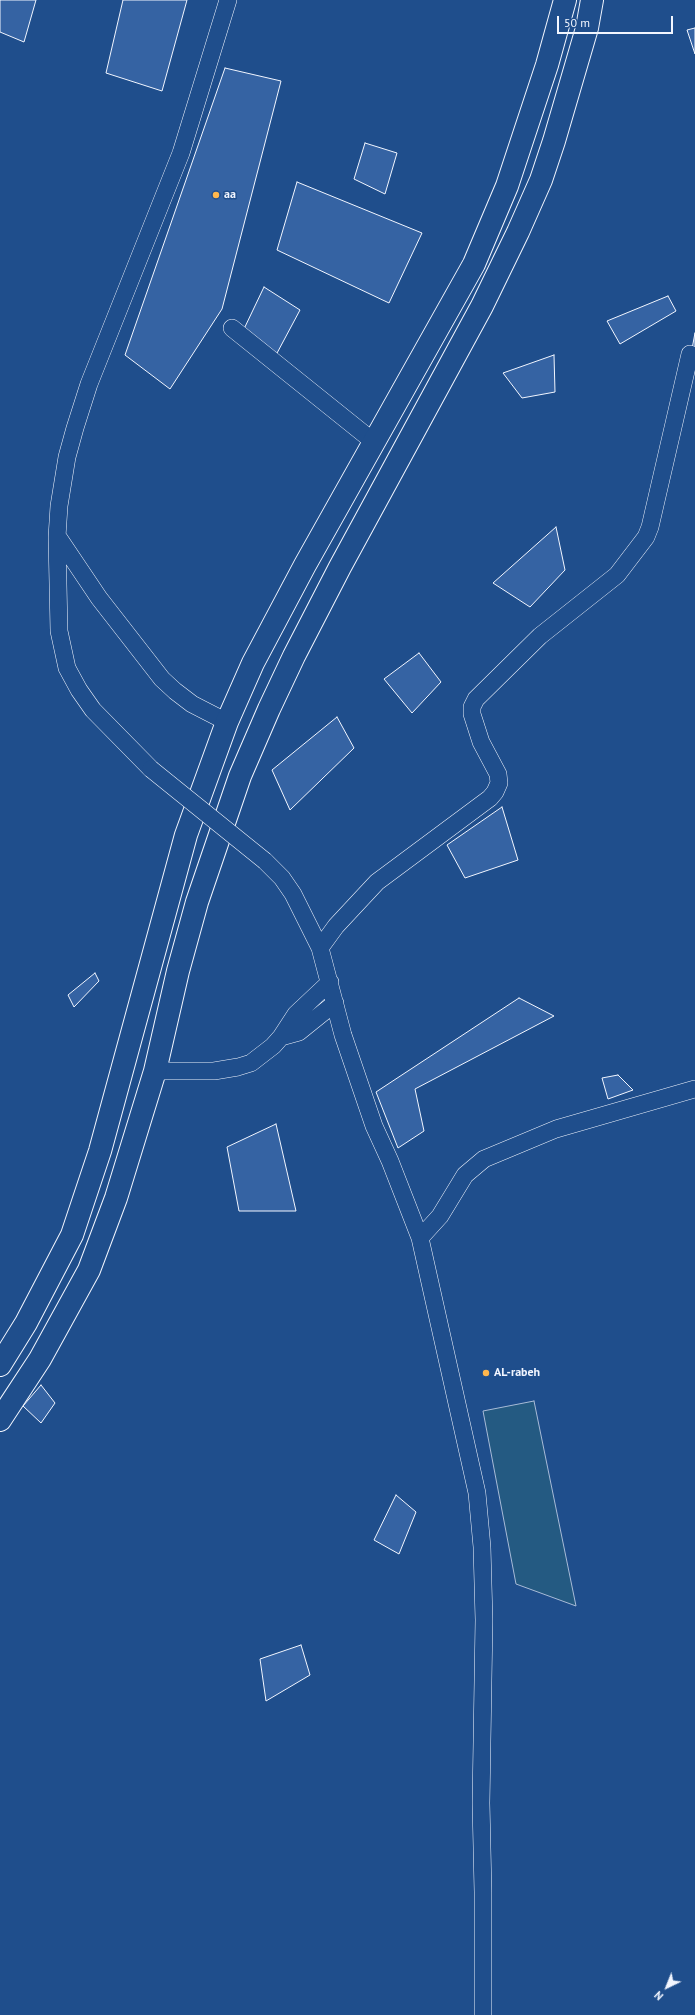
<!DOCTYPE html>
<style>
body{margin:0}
#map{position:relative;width:695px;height:2015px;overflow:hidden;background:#1f4e8c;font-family:"PT Sans",sans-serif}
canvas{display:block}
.north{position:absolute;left:647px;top:1967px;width:40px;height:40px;-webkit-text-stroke:3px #1f4e8c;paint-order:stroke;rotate:223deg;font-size:11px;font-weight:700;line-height:16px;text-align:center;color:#f2f6ff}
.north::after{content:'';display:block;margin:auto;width:14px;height:18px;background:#f2f6ff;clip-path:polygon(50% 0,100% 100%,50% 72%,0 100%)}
.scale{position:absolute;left:557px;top:16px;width:116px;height:18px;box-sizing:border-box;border:2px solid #f2f6ff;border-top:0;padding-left:5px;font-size:12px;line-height:14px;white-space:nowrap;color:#f2f6ff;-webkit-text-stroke:3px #1f4e8c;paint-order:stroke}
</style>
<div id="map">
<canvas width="695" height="2015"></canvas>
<div class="north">N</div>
<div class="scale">50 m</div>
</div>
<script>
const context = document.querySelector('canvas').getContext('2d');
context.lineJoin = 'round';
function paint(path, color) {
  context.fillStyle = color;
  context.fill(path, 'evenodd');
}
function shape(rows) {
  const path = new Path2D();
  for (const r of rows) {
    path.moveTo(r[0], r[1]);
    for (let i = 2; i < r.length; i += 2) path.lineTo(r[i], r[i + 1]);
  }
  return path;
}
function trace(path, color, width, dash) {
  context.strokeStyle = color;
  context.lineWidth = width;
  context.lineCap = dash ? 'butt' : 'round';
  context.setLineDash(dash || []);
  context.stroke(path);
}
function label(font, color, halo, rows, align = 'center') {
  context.font = font + ' "PT Sans",sans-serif';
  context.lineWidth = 3;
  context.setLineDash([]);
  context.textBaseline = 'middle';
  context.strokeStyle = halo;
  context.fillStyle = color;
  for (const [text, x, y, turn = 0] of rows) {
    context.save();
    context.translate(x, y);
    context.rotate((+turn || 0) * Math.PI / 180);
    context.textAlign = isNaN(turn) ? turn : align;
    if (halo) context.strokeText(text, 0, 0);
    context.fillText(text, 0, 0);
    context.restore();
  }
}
const green = shape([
 [534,1401,576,1606,516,1584,483,1411,534,1401]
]);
const building = shape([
 [0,0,36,0,24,42,0,32,0,0],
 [123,0,187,0,162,91,106,73,123,0],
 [695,28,695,54,687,30,695,28],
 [225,68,281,81,222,309,170,389,125,355,225,68],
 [365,143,397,153,385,194,354,179,365,143],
 [297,182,422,233,389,303,277,250,297,182],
 [264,287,300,310,276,355,243,331,264,287],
 [668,296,676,311,620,344,607,321,668,296],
 [695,333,695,349,692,349,695,333],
 [554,355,555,392,522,398,503,373,554,355],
 [556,527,565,570,530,607,493,583,556,527],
 [419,653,441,682,412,713,384,679,419,653],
 [337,717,354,748,290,810,272,770,337,717],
 [502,807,518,860,465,878,447,845,502,807],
 [95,973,99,981,74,1007,68,995,95,973],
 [519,998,554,1016,415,1089,424,1131,398,1148,376,1092,519,998],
 [618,1075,633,1090,608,1099,602,1078,618,1075],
 [276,1124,296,1211,239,1211,227,1147,276,1124],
 [41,1385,55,1403,41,1423,23,1406,41,1385],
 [396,1495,416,1512,399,1554,374,1540,396,1495],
 [301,1645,310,1675,266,1701,260,1659,301,1645]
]);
const minor = shape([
 [232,328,374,442],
 [58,537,99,598,162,679,175,691,192,704,227,722],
 [151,769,93,710,79,690,67,668,59,631,57,537,59,506,67,457,75,428,89,384,181,153,228,0],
 [265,861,282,878,293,894,320,948,343,1035,374,1126,390,1161,420,1238,477,1493,482,1547,484,1620,481,1803,483,1892,483,2015],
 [320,948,336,926,377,882,490,798,495,792,499,783,498,774,481,742,472,714,472,707,476,699,540,636,617,575,646,537,650,527,690,354],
 [281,1037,299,1032,335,1003],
 [155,1071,214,1071,238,1067,251,1063,273,1046,281,1037,296,1014,330,982],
 [420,1238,440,1216,465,1175,484,1159,556,1129,695,1089]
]);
const major = shape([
 [0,1365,26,1323,72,1235,100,1151,186,835,227,722,253,663,305,565,474,264,507,186,547,65,565,0],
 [0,1420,40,1359,89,1270,116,1198,155,1071,178,971,197,902,240,776,269,709,294,656,340,567,482,306,518,232,541,180,554,141,587,28,592,0]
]);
const minorBridge = shape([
 [151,769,265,861]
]);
const markers = [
 [216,195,4,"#ffb74d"],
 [486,1373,4,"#ffb74d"]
];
const poiNames = [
 ["aa",224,195],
 ["AL-rabeh",494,1373]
];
paint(green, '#245a82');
trace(green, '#a8bbd7', 1);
paint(building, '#3563a3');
trace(building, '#f2f6ff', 1);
trace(minor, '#f2f6ff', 18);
trace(major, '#f2f6ff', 24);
trace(minor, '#1f4e8c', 17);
trace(major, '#1f4e8c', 22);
trace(minorBridge, '#f2f6ff', 18, []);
trace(minorBridge, '#1f4e8c', 17);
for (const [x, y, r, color] of markers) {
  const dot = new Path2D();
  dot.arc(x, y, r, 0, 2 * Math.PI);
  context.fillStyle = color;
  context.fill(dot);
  trace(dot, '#1f4e8c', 1.5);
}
label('bold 12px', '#f2f6ff', '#1f4e8c', poiNames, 'left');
</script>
